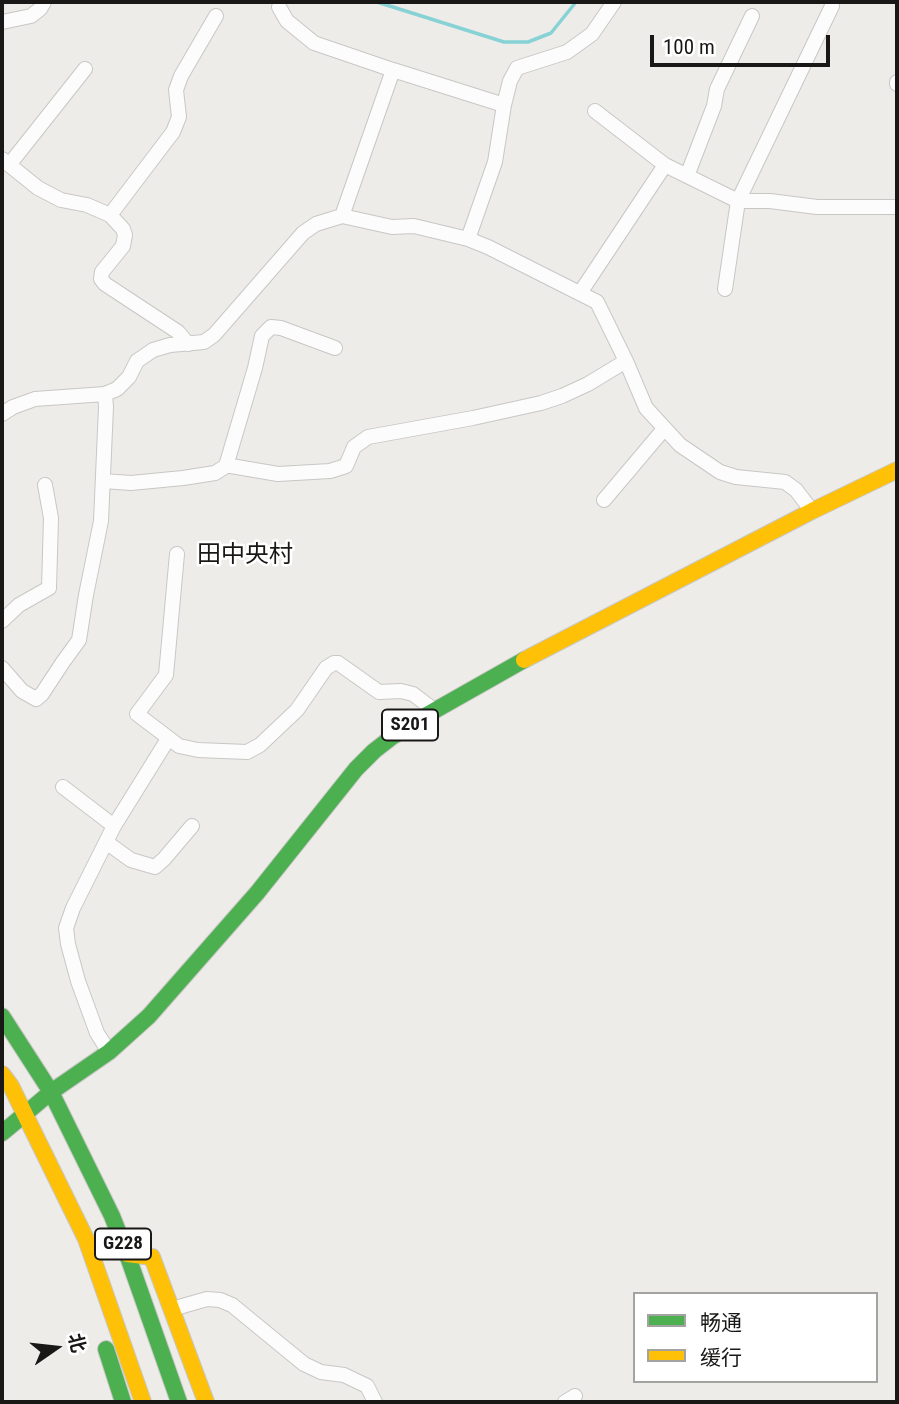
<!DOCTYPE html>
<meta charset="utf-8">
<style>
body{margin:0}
#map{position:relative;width:899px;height:1404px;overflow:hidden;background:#eeece9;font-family:"Roboto Condensed","Noto Sans SC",sans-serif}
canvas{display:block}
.frame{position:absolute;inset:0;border:4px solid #191817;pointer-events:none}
.legend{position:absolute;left:633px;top:1292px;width:245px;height:91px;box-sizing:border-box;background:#fff;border:2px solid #a3a3a2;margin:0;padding:9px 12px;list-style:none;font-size:21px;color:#191817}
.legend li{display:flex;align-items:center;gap:14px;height:35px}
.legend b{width:35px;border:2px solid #a3a3a2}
.north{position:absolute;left:21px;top:1313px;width:70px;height:70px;-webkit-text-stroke:5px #fff;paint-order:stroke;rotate:76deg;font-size:19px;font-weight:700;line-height:28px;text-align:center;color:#191817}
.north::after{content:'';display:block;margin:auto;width:24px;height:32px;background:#191817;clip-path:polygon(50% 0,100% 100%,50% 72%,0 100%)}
.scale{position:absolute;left:650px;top:35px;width:180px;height:32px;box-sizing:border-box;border:4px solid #191817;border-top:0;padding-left:9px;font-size:21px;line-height:24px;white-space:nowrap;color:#191817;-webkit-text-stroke:5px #fff;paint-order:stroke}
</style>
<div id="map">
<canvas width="899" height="1404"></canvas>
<div class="frame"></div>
<ul class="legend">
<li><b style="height:9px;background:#4caf50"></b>畅通</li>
<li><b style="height:9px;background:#ffc107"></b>缓行</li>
</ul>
<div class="north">北</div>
<div class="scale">100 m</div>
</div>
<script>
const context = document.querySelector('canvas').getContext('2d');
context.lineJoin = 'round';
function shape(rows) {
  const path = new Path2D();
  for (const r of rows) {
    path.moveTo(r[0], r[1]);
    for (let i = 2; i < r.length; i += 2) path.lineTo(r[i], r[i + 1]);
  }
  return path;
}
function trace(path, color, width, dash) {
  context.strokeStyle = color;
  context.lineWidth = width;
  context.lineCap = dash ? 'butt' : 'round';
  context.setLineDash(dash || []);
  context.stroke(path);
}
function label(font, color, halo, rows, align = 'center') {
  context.font = font + ' "Roboto Condensed","Noto Sans SC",sans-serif';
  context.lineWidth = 5;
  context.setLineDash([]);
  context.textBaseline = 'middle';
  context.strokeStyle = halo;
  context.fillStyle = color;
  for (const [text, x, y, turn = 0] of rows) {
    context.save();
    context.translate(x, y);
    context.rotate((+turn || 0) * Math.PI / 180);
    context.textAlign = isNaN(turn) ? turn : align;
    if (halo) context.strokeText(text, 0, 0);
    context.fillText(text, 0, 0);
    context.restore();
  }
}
const stream = shape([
 [377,2,504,42,528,42,551,33,576,2]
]);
const street = shape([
 [279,7,287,21,314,43,393,70,504,105],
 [2,22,31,16,40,9,44,2],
 [897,82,897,84],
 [595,111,665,165,738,201,770,201,817,207,897,207],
 [2,159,38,188,61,200,87,205,110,215,123,229,125,235,123,246,102,272,101,279,105,284,178,332,188,344],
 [9,165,85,69],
 [687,176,714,106,717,89,752,16],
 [110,215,173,132,179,117,176,90,181,76,216,16],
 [342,216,393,70],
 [468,239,495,162,504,105,510,81,517,68,567,52,592,34,614,2],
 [725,289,738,201,832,6],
 [580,293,665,165],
 [2,414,13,407,35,399,105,394,117,389,129,377,137,361,153,350,170,345,204,342,214,335,303,233,316,224,342,216,392,227,414,226,468,239,488,247,597,302,626,361,646,408,680,445,720,472,736,477,785,482,796,490,812,511],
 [226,466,255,368,262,336,271,327,281,328,335,348],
 [103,481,131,483,183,478,215,473,226,466,231,466,278,474,330,471,346,466,354,447,368,437,473,418,541,403,562,396,588,384,626,361],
 [604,500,664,429],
 [177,554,166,675,137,714,179,746,198,750,247,752,260,745,297,710,326,668,334,663,338,663,379,692,401,691,413,694,434,710],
 [2,621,19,605,49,588,51,518,45,485],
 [2,668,22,691,36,699,42,694,63,662,79,640,86,595,101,521,106,407,105,394],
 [63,787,114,826],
 [106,842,131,860,155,867,164,859,192,826],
 [109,1052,97,1033,78,981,68,944,66,928,73,908,114,826,168,739],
 [172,1309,207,1299,220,1300,232,1305,304,1364,321,1372,344,1375,367,1386,375,1402],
 [565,1402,575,1396]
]);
const fast = shape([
 [2,1016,51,1092,112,1216,127,1254,179,1402],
 [25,1114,51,1092,109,1052,149,1016,257,893,356,769,374,751,392,737,425,716,524,660],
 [2,1133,25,1114],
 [106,1349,123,1402]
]);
const slow = shape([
 [524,660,812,511,897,470],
 [2,1074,11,1086,86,1239,143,1402],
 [127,1254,152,1257,206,1402]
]);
const shields = [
 [410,725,56],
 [123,1244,56]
];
const shieldNames = [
 ["S201",410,725],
 ["G228",123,1244]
];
const quarterNames = [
 ["田中央村",245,556]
];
trace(stream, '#87d2d4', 3.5);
trace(street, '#c8c7c5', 16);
trace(fast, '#c8c7c5', 18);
trace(slow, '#c8c7c5', 18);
trace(street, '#fcfcfc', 14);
trace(fast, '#4caf50', 16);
trace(slow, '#ffc107', 16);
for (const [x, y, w] of shields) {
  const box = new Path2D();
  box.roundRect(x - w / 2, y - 15.5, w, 31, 5);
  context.fillStyle = '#fff';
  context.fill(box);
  trace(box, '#191817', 2);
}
label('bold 19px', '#191817', null, shieldNames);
label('24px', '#191817', '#fff', quarterNames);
</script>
